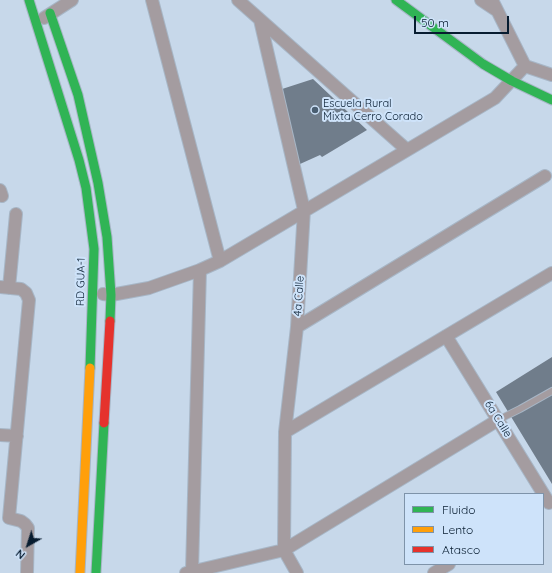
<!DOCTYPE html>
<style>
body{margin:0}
#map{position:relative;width:552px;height:573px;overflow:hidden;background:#c7d8ea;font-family:Quicksand,sans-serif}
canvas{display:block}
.legend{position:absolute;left:404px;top:493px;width:140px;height:72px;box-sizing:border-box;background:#cee3fa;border:1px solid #7e93a9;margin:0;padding:5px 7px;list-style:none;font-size:12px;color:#071c30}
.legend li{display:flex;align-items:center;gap:8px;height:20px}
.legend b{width:20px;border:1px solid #7e93a9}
.north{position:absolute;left:8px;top:525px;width:40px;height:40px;-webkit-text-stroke:3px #cee3fa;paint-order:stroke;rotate:219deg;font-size:11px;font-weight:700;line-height:16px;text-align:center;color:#071c30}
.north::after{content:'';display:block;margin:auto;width:14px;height:18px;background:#071c30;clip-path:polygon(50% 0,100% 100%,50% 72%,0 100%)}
.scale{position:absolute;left:414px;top:16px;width:95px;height:18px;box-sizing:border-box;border:2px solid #071c30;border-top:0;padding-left:5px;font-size:12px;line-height:14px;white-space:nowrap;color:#071c30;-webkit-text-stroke:3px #cee3fa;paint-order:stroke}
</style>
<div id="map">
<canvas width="552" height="573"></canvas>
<ul class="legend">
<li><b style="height:5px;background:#30b455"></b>Fluido</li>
<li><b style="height:5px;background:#ff9f0a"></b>Lento</li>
<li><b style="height:5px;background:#e5322d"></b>Atasco</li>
</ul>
<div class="north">N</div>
<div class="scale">50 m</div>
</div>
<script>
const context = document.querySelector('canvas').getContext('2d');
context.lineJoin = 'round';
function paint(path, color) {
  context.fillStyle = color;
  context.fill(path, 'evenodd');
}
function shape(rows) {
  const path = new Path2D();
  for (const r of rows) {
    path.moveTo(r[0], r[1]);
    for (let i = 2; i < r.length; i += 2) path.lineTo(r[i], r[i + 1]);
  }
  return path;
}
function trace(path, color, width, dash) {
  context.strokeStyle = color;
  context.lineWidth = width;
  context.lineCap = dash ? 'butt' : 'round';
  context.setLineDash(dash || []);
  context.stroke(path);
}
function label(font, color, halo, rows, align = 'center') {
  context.font = font + ' Quicksand,sans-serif';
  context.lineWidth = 4;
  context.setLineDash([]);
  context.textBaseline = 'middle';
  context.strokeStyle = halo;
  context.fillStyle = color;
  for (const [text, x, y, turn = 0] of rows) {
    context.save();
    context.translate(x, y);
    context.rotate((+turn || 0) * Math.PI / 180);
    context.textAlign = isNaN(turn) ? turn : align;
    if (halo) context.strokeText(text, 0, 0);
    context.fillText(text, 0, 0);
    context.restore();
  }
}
const building = shape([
 [313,79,367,130,322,157,320,155,300,164,279,90],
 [552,357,552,484,496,392]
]);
const lane = shape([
 [498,420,520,409,552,391]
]);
const street = shape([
 [152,0,220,261],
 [238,0,406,149],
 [481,0,496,10],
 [492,0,525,66],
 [44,18,72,0],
 [260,20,304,210,297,327,285,432,284,550,297,573],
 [525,66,552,75],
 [0,190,2,196],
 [0,287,21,289,26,293,29,300,9,518,21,521,25,524,28,528,27,573],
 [9,288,16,214],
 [103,294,111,295,149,288,200,270,220,261,495,98,525,66],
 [297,327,545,176],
 [446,336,549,503],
 [285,432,552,273],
 [0,435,17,436],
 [192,571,200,270],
 [186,573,284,550,498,420],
 [434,573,449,564]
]);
const fast = shape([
 [29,0,79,160,86,188,94,249,90,368],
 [396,0,483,64,512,81,552,100],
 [50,13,78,95,98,183,107,237,111,295,110,321],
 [96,573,104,423]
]);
const slow = shape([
 [80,573,90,368]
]);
const jam = shape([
 [104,423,110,321]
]);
const markers = [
 [315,110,4,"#4a5e71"]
];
const poiNames = [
 ["Escuela Rural",323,104],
 ["Mixta Cerro Corado",323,117]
];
const streetNames = [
 ["RD GUA-1",81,282,-89],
 ["4a Calle",299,296,-86],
 ["6a Calle",498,419,58]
];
paint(building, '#707d8b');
trace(lane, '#a7b6c6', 8);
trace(street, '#a7b6c6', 14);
trace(fast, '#a7b6c6', 11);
trace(slow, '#a7b6c6', 11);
trace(jam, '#a7b6c6', 11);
trace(lane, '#a49ca0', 6);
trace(street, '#a49ca0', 12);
trace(fast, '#30b455', 9);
trace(slow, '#ff9f0a', 9);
trace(jam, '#e5322d', 9);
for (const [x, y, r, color] of markers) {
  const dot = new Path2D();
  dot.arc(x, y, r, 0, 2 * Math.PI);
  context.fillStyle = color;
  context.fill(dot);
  trace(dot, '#cee3fa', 1.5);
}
label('11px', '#071c30', '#cee3fa', poiNames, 'left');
label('11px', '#071c30', '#cee3fa', streetNames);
</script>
